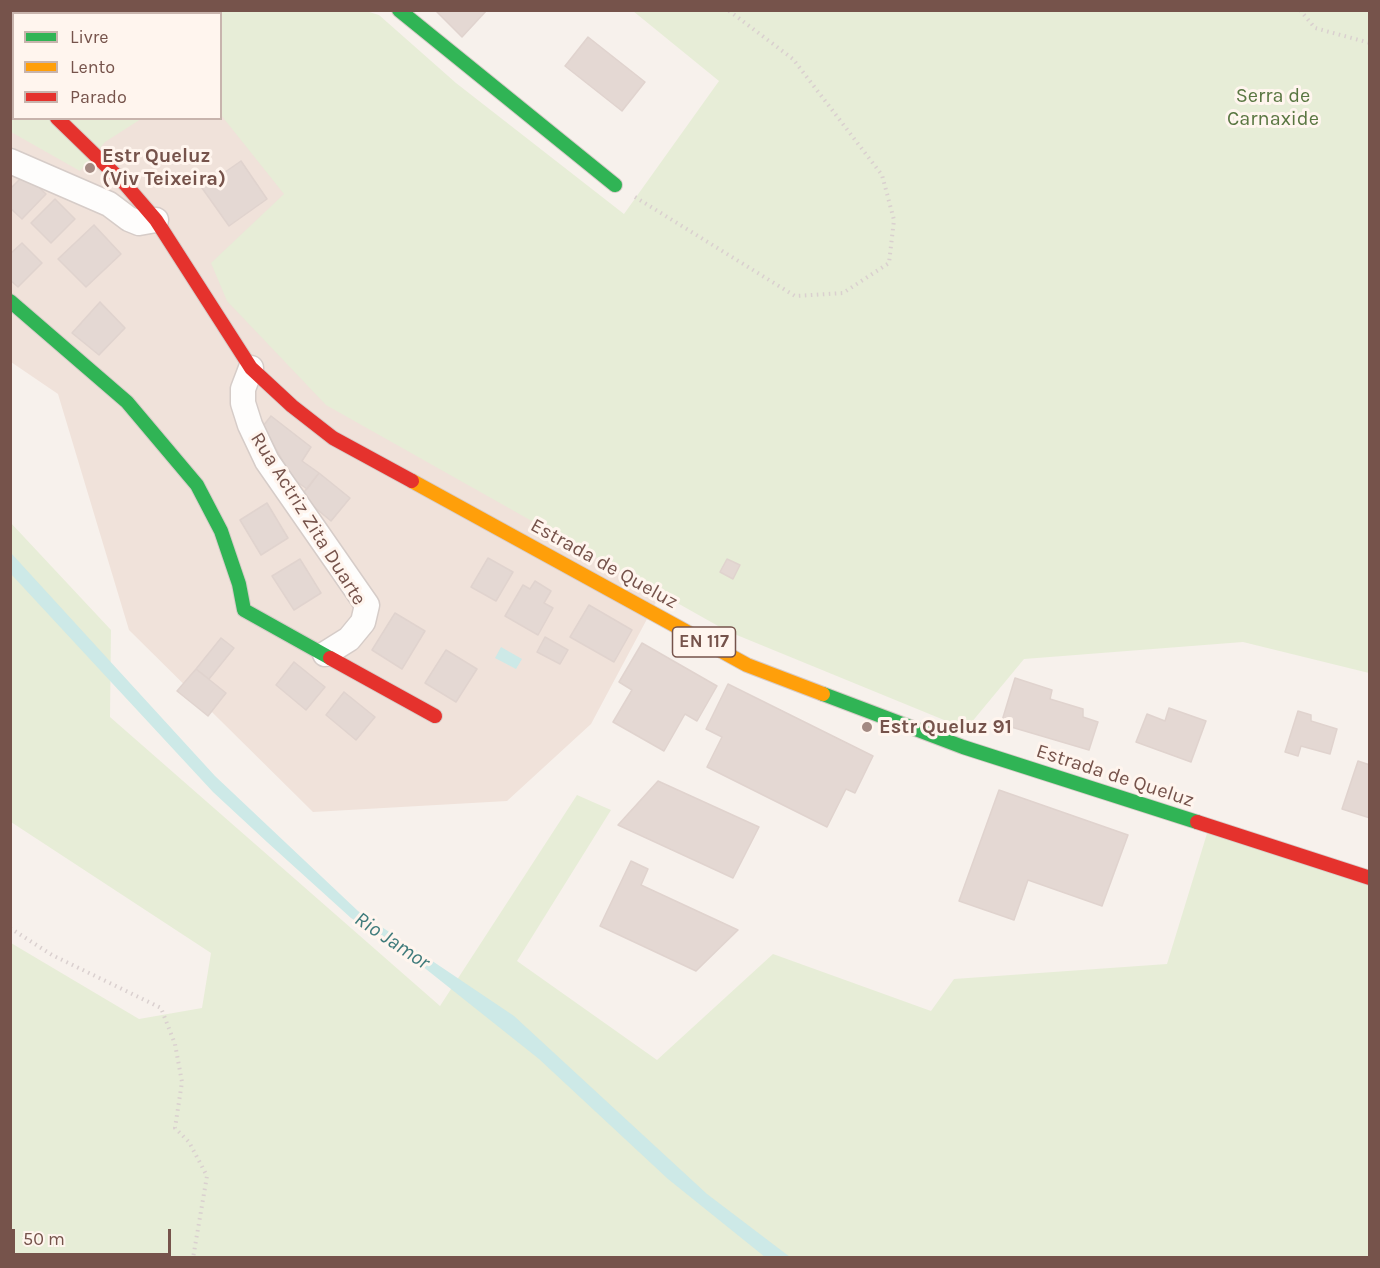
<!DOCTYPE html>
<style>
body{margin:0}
#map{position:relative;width:1380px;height:1268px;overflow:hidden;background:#f7f1ec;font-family:Karla,sans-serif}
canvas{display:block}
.frame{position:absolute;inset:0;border:12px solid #76534b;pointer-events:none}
.legend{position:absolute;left:12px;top:12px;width:210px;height:108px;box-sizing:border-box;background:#fff5ee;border:2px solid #c8b4ad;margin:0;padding:8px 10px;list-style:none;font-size:18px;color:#76534b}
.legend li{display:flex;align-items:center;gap:12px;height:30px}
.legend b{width:30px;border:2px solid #c8b4ad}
.scale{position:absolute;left:12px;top:1229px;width:159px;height:27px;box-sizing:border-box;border:3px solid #76534b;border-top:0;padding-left:8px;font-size:18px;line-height:21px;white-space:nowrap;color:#76534b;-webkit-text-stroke:4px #fff5ee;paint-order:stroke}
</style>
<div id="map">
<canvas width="1380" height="1268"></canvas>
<div class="frame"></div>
<ul class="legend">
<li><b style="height:8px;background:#30b455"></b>Livre</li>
<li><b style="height:8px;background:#ff9f0a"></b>Lento</li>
<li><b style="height:8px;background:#e5322d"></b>Parado</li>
</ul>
<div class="scale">50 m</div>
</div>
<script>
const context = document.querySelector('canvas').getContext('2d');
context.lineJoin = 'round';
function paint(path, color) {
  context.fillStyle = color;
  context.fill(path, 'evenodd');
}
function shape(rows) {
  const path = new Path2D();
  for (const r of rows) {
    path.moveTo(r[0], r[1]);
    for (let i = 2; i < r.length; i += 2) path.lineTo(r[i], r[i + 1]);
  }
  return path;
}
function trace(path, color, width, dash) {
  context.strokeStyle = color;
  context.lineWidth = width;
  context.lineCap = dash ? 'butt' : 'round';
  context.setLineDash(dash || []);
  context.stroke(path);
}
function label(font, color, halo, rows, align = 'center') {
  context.font = font + ' Karla,sans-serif';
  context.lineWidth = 6;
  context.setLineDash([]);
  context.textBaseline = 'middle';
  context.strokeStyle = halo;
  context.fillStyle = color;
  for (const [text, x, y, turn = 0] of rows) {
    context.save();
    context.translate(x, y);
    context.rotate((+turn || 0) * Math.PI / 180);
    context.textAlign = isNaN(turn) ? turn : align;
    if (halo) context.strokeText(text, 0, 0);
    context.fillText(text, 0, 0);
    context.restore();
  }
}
const residential = shape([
 [10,11,14,14,14,118,220,118,221,41,671,574,591,724,507,801,313,812,129,630,58,394,11,362]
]);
const green = shape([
 [11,11,366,11,379,15,456,83,624,214,719,81,633,11,1369,11,1369,673,1243,642,1024,659,966,729,727,631,326,405,227,301,211,263,284,194,221,115,220,14,14,14,14,118,141,119,105,142,80,171,11,132],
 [10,522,111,630,110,717,440,1006,577,795,611,810,517,961,657,1060,773,954,931,1011,954,979,1167,964,1209,827,1369,879,1369,1257,11,1257,11,943,139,1019,202,1008,211,953,11,822]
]);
const water = shape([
 [11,553,215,776,358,911,514,1016,707,1194,790,1257,765,1257,668,1179,539,1059,402,950,351,918,267,842,213,792,11,574],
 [501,647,522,659,516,669,495,658]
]);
const building = shape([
 [92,10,135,10,136,14,86,14,92,10],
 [435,10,487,10,462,37,435,10],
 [588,37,645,82,622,111,565,66,588,37],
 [241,161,267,199,229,226,202,188,241,161],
 [25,174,46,194,22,219,10,208,10,189,25,174],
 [55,199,75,219,51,243,31,223,55,199],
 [94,225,121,254,86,287,58,259,94,225],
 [22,243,42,263,18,287,10,280,10,254,22,243],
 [100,302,125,328,99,355,72,333,100,302],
 [271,416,311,447,302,461,319,473,307,489,293,479,263,426,271,416],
 [319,473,350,498,331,521,301,496,319,473],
 [267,503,288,538,261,555,240,520,267,503],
 [488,558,513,572,496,601,471,587,488,558],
 [300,559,321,593,294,610,272,576,300,559],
 [727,559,740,565,733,579,720,572,727,559],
 [535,581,551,591,544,603,553,608,538,635,505,616,523,585,530,589,535,581],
 [589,605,632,630,614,662,570,637,589,605],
 [395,613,425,631,402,669,372,650,395,613],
 [545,637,568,650,560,664,537,652,545,637],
 [221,638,234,648,209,679,196,669,221,638],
 [642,643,717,686,697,721,685,714,664,751,613,722,632,690,619,682,642,643],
 [446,650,477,669,456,702,425,683,446,650],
 [294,662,325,687,306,710,276,685,294,662],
 [196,669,226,693,208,716,177,691,196,669],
 [1015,678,1052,690,1050,699,1083,709,1083,717,1098,722,1089,750,1001,724,1015,678],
 [728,684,873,756,855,793,846,789,827,827,707,767,722,737,706,729,728,684],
 [344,692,375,717,356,740,326,715,344,692],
 [1169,708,1206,721,1191,762,1136,742,1147,714,1165,721,1169,708],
 [1298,711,1311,715,1311,721,1337,729,1330,754,1301,746,1298,756,1285,752,1298,711],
 [1358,761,1370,765,1370,818,1342,809,1358,761],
 [658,781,759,827,733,878,618,825,658,781],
 [999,790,1128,835,1102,906,1028,880,1014,920,959,901,999,790],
 [631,861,648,869,641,885,738,930,696,971,600,926,631,861]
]);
const path = shape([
 [1300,10,1315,28,1370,43],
 [635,197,795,296,843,293,889,263,894,220,882,175,793,59,728,10],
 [10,928,52,955,161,1008,175,1044,182,1082,175,1128,189,1142,207,1176,193,1258]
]);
const street = shape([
 [10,161,109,204,129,219,139,223,156,220],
 [251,368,243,389,243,403,250,425,267,461,367,605,363,622,349,639,325,654]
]);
const fast = shape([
 [399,10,615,185],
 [10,66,14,70],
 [10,301,127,402,197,485,221,531,239,584,244,610,330,658],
 [823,694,963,747,1197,822]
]);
const slow = shape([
 [412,481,747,665,823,694]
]);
const jam = shape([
 [57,118,125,184,156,220,251,368,292,406,333,438,412,481],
 [330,658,435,716],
 [1197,822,1370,878]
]);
const markers = [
 [90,168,6,"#a38a83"],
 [867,727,6,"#a38a83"]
];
const shields = [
 [704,642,63]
];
const shieldNames = [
 ["EN 117",704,642]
];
const parkNames = [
 ["Serra de",1273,96],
 ["Carnaxide",1273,119]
];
const poiNames = [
 ["Estr Queluz",102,156],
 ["(Viv Teixeira)",102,179],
 ["Estr Queluz 91",879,727]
];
const streetNames = [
 ["Rua Actriz Zita Duarte",308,519,58],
 ["Estrada de Queluz",604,564,29],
 ["Estrada de Queluz",1115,776,18]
];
const waterNames = [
 ["Rio Jamor",392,941,34]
];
paint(residential, '#f0e2da');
paint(green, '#e7edd7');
paint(water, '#cde9e7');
paint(building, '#e4d8d3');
trace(building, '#e0d3ce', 1.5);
trace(street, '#d6ccc8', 27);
trace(fast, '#d7ccc8', 16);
trace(slow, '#d7ccc8', 16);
trace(jam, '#d7ccc8', 16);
trace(path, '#dad0cf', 4, [1.5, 4.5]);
trace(street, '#fefdfc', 24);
trace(fast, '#30b455', 14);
trace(slow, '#ff9f0a', 14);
trace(jam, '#e5322d', 14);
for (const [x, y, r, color] of markers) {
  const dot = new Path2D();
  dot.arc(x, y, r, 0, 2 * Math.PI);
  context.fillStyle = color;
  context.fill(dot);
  trace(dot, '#fff5ee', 2);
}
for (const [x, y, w] of shields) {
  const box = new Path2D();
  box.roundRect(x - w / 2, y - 15, w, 30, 4.5);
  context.fillStyle = '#fff5ee';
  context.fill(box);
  trace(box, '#76534b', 1.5);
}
label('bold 18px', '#76534b', null, shieldNames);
label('20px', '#597641', '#fff5ee', parkNames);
label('bold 20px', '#76534b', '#fff5ee', poiNames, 'left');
label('20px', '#76534b', '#fff5ee', streetNames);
label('italic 21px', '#3f7b7b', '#fff5ee', waterNames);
</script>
